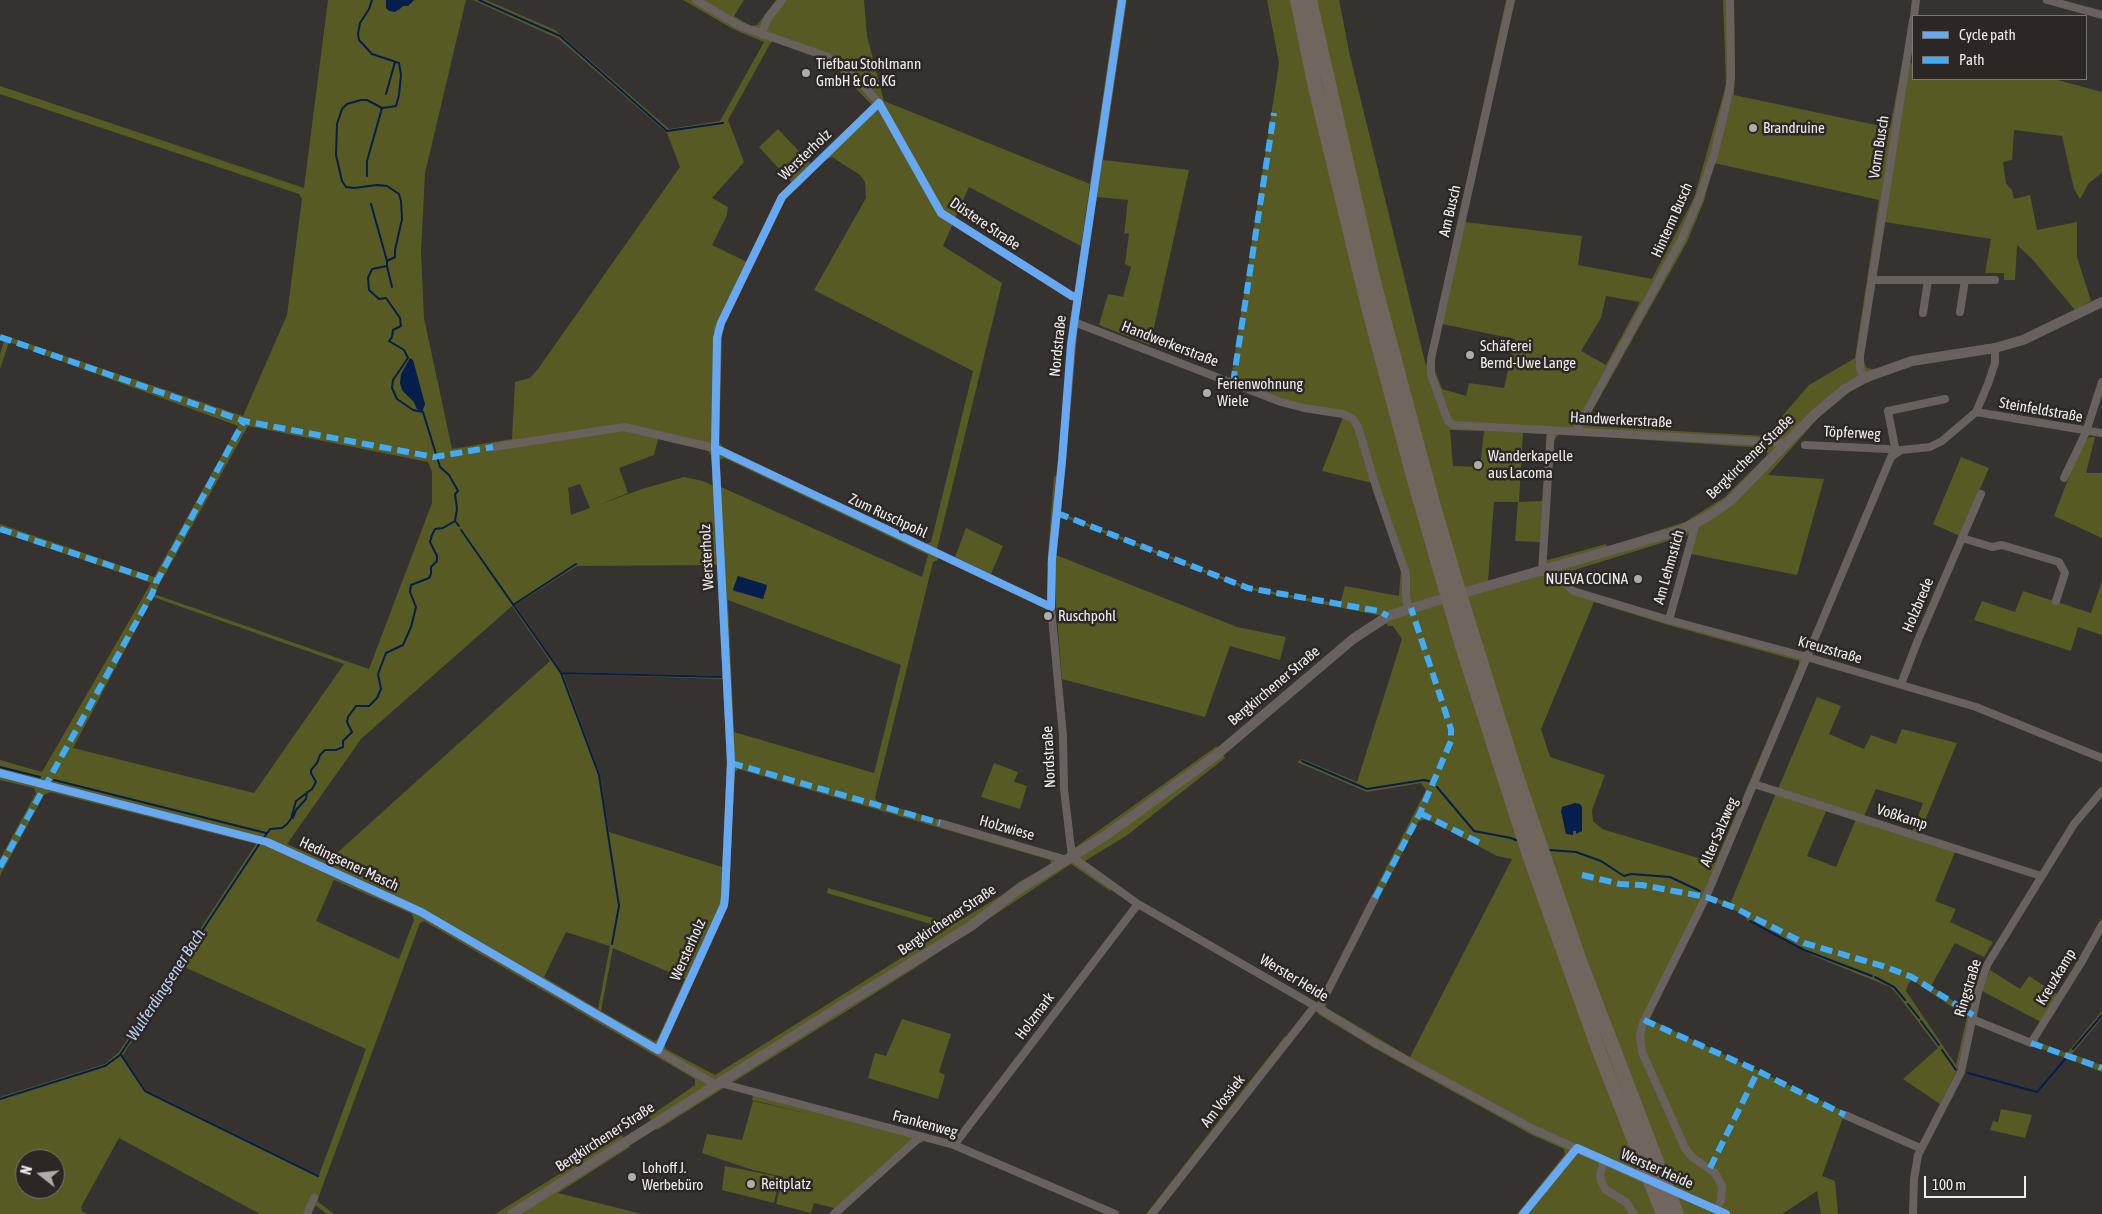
<!DOCTYPE html>
<meta charset="utf-8">
<style>
body{margin:0}
#map{position:relative;width:2102px;height:1214px;overflow:hidden;background:#353230;font-family:"Asap Condensed",sans-serif}
canvas{display:block}
.legend{position:absolute;left:1912px;top:15px;width:175px;height:65px;box-sizing:border-box;background:#2c2725;border:1px solid #7a7675;margin:0;padding:6px 9px;list-style:none;font-size:15px;color:#f0edec}
.legend li{display:flex;align-items:center;gap:10px;height:25px}
.legend b{width:25px;border:1px solid #7a7675}
.north{position:absolute;left:15px;top:1149px;width:50px;height:50px;box-sizing:border-box;background:#2c2725;border:1px solid #7a7675;border-radius:50%;rotate:286deg;font-size:14px;font-weight:700;line-height:20px;text-align:center;color:#f0edec}
.north::after{content:'';display:block;margin:auto;width:18px;height:22px;background:#afacaa;clip-path:polygon(50% 0,100% 100%,50% 72%,0 100%)}
.scale{position:absolute;left:1924px;top:1176px;width:102px;height:22px;box-sizing:border-box;border:2px solid #f0edec;border-top:0;padding-left:6px;font-size:15px;line-height:18px;white-space:nowrap;color:#f0edec;-webkit-text-stroke:4px #2c2725;paint-order:stroke}
</style>
<div id="map">
<canvas width="2102" height="1214"></canvas>
<ul class="legend">
<li><b style="height:6px;background:#66a8f1"></b>Cycle path</li>
<li><b style="height:6px;background:#42abf6"></b>Path</li>
</ul>
<div class="north">N</div>
<div class="scale">100 m</div>
</div>
<script>
const context = document.querySelector('canvas').getContext('2d');
context.lineJoin = 'round';
function paint(path, color) {
  context.fillStyle = color;
  context.fill(path, 'evenodd');
}
function shape(rows) {
  const path = new Path2D();
  for (const r of rows) {
    path.moveTo(r[0], r[1]);
    for (let i = 2; i < r.length; i += 2) path.lineTo(r[i], r[i + 1]);
  }
  return path;
}
function trace(path, color, width, dash) {
  context.strokeStyle = color;
  context.lineWidth = width;
  context.lineCap = dash ? 'butt' : 'round';
  context.setLineDash(dash || []);
  context.stroke(path);
}
function label(font, color, halo, rows, align = 'center') {
  context.font = font + ' "Asap Condensed",sans-serif';
  context.lineWidth = 5;
  context.setLineDash([]);
  context.textBaseline = 'middle';
  context.strokeStyle = halo;
  context.fillStyle = color;
  for (const [text, x, y, turn = 0] of rows) {
    context.save();
    context.translate(x, y);
    context.rotate((+turn || 0) * Math.PI / 180);
    context.textAlign = isNaN(turn) ? turn : align;
    if (halo) context.strokeText(text, 0, 0);
    context.fillText(text, 0, 0);
    context.restore();
  }
}
const green = shape([
 [328,0,386,0,386,3,399,10,403,6,408,6,414,0,466,0,425,173,421,252,424,318,452,449,512,439,515,382,530,378,538,369,680,167,667,133,559,39,473,0,486,0,555,30,669,129,720,121,764,42,733,29,683,0,744,0,734,16,751,26,757,25,776,0,864,0,867,36,884,101,1090,184,1117,0,1127,0,1103,160,1189,170,1150,345,1099,325,1108,294,1123,297,1131,267,1125,264,1129,234,1126,233,1124,235,1128,200,1097,197,1098,187,1090,184,1081,246,969,187,943,246,1002,283,937,549,938,560,933,562,875,798,878,802,1063,856,1217,746,1225,758,1126,836,1085,861,1117,884,1110,891,1071,864,912,970,657,1130,649,1117,695,1085,695,1079,424,921,420,923,317,1201,334,1214,327,1214,315,1205,311,1214,260,1214,119,1138,81,1207,82,1211,87,1214,0,1214,0,1097,105,1064,119,1052,256,844,50,792,44,795,0,876,0,859,36,793,34,788,0,780,0,760,42,772,151,583,0,532,0,524,154,577,238,426,9,342,0,369,0,355,4,341,0,339,0,334,243,416,287,315,302,199,299,194,0,94,0,86,304,188],
 [774,40,827,59,872,105,813,166,778,129,759,147,793,184,813,166,832,157,860,175,865,182,866,198,814,290,973,371,931,542,926,544,723,447,719,442,720,337,747,262,712,245,727,215,728,207,712,198,744,162,728,120,770,44],
 [407,363,417,409,414,402,402,390],
 [248,426,428,462,432,472,432,503,369,669,154,594],
 [658,439,708,451,711,455,713,486,703,481,684,477,642,489,596,506,628,493,619,468,654,455],
 [724,458,928,555,922,577,721,487,719,460],
 [580,484,590,508,571,515,568,488],
 [717,565,724,676,561,672,515,605,577,566],
 [738,576,767,587,763,599,734,591,733,589],
 [153,597,344,664,254,793,73,748],
 [728,600,901,665,874,773,734,732],
 [512,606,550,661,327,862,287,844,361,739],
 [563,674,724,679,727,760,722,867,609,832,600,775],
 [738,769,1050,860,1051,864,1019,882,1002,895,954,924,828,888,827,893,947,929,715,1075,666,1049,664,1044,728,902,735,772],
 [334,880,412,914,414,920,399,959,316,921],
 [566,932,610,946,598,1009,544,977],
 [613,948,685,979,657,1040,654,1041,601,1011],
 [182,966,366,1049,319,1175,146,1090,122,1056],
 [25,1159,55,1159,55,1189,25,1189],
 [1267,0,1339,0,1350,56,1426,366,1506,0,1514,0,1465,222,1582,236,1578,265,1652,279,1694,198,1726,85,1723,0,1734,0,1735,72,1734,95,1890,128,1914,0,1910,63,1913,64,1913,79,2054,79,2102,92,2102,173,2089,183,2080,199,2074,189,2062,136,2014,130,2012,160,2003,162,2006,184,2012,190,2014,199,2030,195,2037,230,2077,222,2077,257,2091,301,2075,310,2033,260,2017,245,2015,280,2004,280,2004,273,1985,273,1991,239,1885,222,1863,360,1867,368,1873,369,1875,379,1851,391,1818,418,1768,475,1824,479,1797,575,1691,554,1697,532,1568,572,1566,578,1575,588,1670,617,1812,655,1758,782,1778,789,1817,697,1841,706,1829,734,1864,749,1871,735,1896,744,1902,729,1957,743,1919,835,1955,852,1935,901,1956,909,1950,922,1993,942,1984,957,1955,943,1931,986,1970,1012,1957,1071,1940,1104,1903,1079,1938,1048,1897,994,1890,987,1814,956,1748,921,1743,914,1711,900,1708,901,1649,1019,1845,1112,1822,1176,1835,1181,1838,1214,1821,1214,1817,1191,1782,1214,1517,1214,1565,1154,1564,1149,1532,1135,1374,1048,1318,1014,1319,999,1426,790,1421,783,1367,792,1297,762,1302,759,1357,782,1402,639,1393,626,1388,626,1382,616,1247,589,1061,516,1056,555,1237,627,1286,637,1280,660,1230,646,1205,717,1062,679,1056,604,1055,556,1047,567,1054,476,1064,479,1061,513,1248,587,1340,604,1345,586,1399,596,1401,568,1372,483,1322,471,1345,412,1303,405,1275,397,1231,380,1279,63],
 [1714,163,1879,200,1855,358,1809,385,1765,436,1588,426,1585,424,1687,242,1704,201],
 [1606,296,1640,302,1606,365,1581,351,1601,318],
 [1442,324,1515,339,1504,388,1469,383,1466,396,1442,389,1435,370,1434,361],
 [1450,430,1484,431,1480,467,1453,466],
 [1523,433,1547,434,1542,501,1519,502],
 [1559,434,1765,448,1768,454,1725,497,1685,522,1607,547,1606,544,1548,560,1545,558,1554,440],
 [1494,502,1518,502,1515,541,1540,542,1539,567,1488,581],
 [1594,602,1668,625,1799,661,1799,665,1715,863,1602,829,1593,821,1592,810,1605,775,1550,757,1541,729],
 [1756,788,1776,793,1730,904,1710,896],
 [1876,789,1923,803,1912,832,1864,816],
 [1827,809,1856,819,1836,867,1807,856],
 [1427,819,1497,856,1512,859,1410,1057,1327,1008,1325,1003,1419,821],
 [1911,981,1915,982,1967,1017,1956,1065,1906,991,1908,984],
 [2090,437,2095,437,2086,473,2102,473,2102,538,2054,516,2075,461,2084,441],
 [1961,457,1989,468,1960,536,1933,524],
 [966,528,1003,546,991,574,955,557],
 [2102,581,2102,635,2078,627,2071,651,1974,620,1982,601,2015,612,2023,591,2091,613],
 [994,763,1018,772,1014,782,1027,786,1020,809,981,797],
 [2102,918,2102,930,2038,1039,2038,1042,2067,1053,2102,1011,2102,1018,2072,1054,2102,1065,2102,1072,2037,1047,2030,1038,2041,1022,1982,991,1990,970,2020,989,2029,976,2058,995],
 [902,1019,951,1034,939,1072,945,1075,938,1099,868,1078,875,1053,886,1056],
 [1285,1036,1291,1040,1156,1214,1146,1214],
 [754,1091,926,1134,923,1142,916,1144,841,1214,829,1214,834,1208,814,1203,811,1213,776,1204,783,1177,753,1170,702,1153,707,1134,742,1140,753,1101,818,1116,752,1100],
 [2001,1109,2032,1115,2025,1138,1990,1130,1993,1121,1998,1122],
 [622,1135,630,1147,558,1193,642,1214,495,1214],
 [725,1166,780,1177,774,1203,722,1190]
]);
const water = shape([
 [386,0,414,0,408,6,403,6,395,12,389,11,386,8],
 [410,358,413,360,425,404,422,412,417,409,414,402,402,390,400,383,401,374],
 [738,576,767,585,763,599,733,590],
 [1575,803,1580,804,1582,807,1582,831,1576,834,1576,831,1573,831,1573,835,1566,834,1561,811,1562,807]
]);
const stream = shape([
 [479,0,560,36,667,131,723,123],
 [386,94,395,62],
 [367,176,367,161,382,108],
 [371,204,387,261],
 [387,266,392,287],
 [455,521,459,526],
 [461,530,561,673,599,775,619,906,612,944],
 [513,605,576,564],
 [561,673,721,677],
 [1302,761,1367,789,1424,780,1429,781],
 [0,767,40,777],
 [54,780,266,833],
 [1437,787,1474,831,1511,838,1518,841],
 [293,818,296,810,306,799,307,792],
 [263,839,270,829,282,828,287,824,291,819,296,801,312,789,316,782,311,773,311,770,317,763,320,755,325,750,336,750,343,747,343,741,352,732,347,722,348,717,356,706,369,706,377,698,381,689,378,674,386,653,403,645,411,627,416,607,410,592,411,585,429,578,431,574,431,567,437,561,437,556,430,542,432,535,435,529,443,528,455,521,457,509,455,494,458,491,449,475,440,467,423,412,413,410,397,399,392,388,393,380,408,358,404,350,389,341,392,337,393,330,401,326,400,318,386,298,379,299,369,290,368,278,372,269,387,266,387,261,395,257,395,250,402,219,401,201,399,194,387,186,377,185,354,188,346,187,342,181,336,155,337,124,342,109,347,104,361,100,367,100,382,108,390,107,396,106,399,95,401,75,399,63,372,54,359,40,358,34,360,23,369,9,372,0],
 [1549,850,1576,852,1601,861,1624,876,1631,874,1670,877,1700,891],
 [1750,921,1804,950,1872,976],
 [1875,977,1894,987,1905,1000],
 [1908,1004,1919,1018],
 [1921,1021,1939,1045],
 [2073,1049,2102,1015],
 [1942,1050,1956,1070],
 [121,1055,145,1091,318,1176],
 [1968,1073,2037,1092,2066,1058],
 [0,1099,105,1066,120,1055,260,843]
]);
const minor = shape([
 [696,0,740,26,828,57,855,76,879,103,941,213,1072,296,1077,297],
 [1122,0,1074,322,1062,461,1052,559,1051,607,1063,736,1064,789,1072,857,1138,904,1315,1006,1377,1044,1533,1129,1651,1182],
 [1511,0,1431,359,1431,375,1448,421,1453,425,1787,443],
 [2047,0,2102,15],
 [1914,16,1916,0],
 [761,34,768,18,782,0],
 [1873,280,1995,280],
 [1960,312,1965,280],
 [1923,313,1928,280],
 [1074,322,1281,402,1304,408,1343,414,1353,419,1358,427,1377,490,1406,574,1406,595,1408,609],
 [1864,378,1860,368,1860,356,1913,20],
 [1976,412,2102,433],
 [1576,431,1681,240,1699,199,1714,155,1728,97,1731,78,1730,0],
 [1805,445,1888,449,1896,452,1888,411,1945,399],
 [493,447,624,427,715,448,1051,607],
 [2064,478,2086,432,2102,382],
 [1962,538,1992,547,2002,545,2059,562,2065,573,2056,601],
 [1557,567,1562,580,1573,591,1669,620,1807,657,1976,707,2102,758],
 [1542,572,1551,430],
 [1669,620,1696,523],
 [1901,684,1918,640,1981,494],
 [0,773,267,842,421,912,716,1085],
 [1754,784,2041,876],
 [940,823,1067,860],
 [1319,1008,1375,898],
 [1972,1019,2031,1043,2081,963,2102,925],
 [658,1050,724,905,725,896,731,763,715,448,718,329,782,197,879,103],
 [720,1083,954,1145,1115,1214],
 [1845,1115,1920,1148],
 [954,1145,1138,904],
 [1604,1160,1600,1175,1601,1181,1606,1190,1626,1202,1634,1214],
 [1668,1189,1726,1214],
 [1716,1209,1721,1201,1722,1186,1715,1173,1692,1157,1685,1148,1642,1052,1640,1035,1643,1023,1706,897,1891,457,1901,450,1930,447,1942,441,1976,412,1988,384,1995,363,1995,348],
 [307,1214,314,1198],
 [834,1214,920,1137],
 [1152,1214,1315,1006],
 [1523,1214,1577,1148],
 [1913,1214,1914,1179,1918,1155,1961,1072,1978,992,1987,965,2074,824,2102,791]
]);
const tertiary = shape([
 [512,1214,838,1008,971,926,1019,889,1105,836,1214,757,1353,639,1388,616,1432,602,1681,530,1709,516,1730,501,1815,414,1845,389,1864,378,1912,361,1995,348,2023,340,2102,302]
]);
const motorway = shape([
 [1297,0,1315,87,1368,307,1414,480,1461,643,1530,858,1565,956,1599,1051,1663,1214],
 [1310,0,1373,278,1433,503,1457,585,1517,777,1580,961,1677,1214]
]);
const quiet = shape([
 [0,337,244,421,434,457,493,447],
 [1233,383,1274,113],
 [1057,513,1248,588,1379,611,1388,616],
 [0,529,157,581],
 [731,763,940,823],
 [1420,813,1484,845],
 [0,867,152,594,157,581,244,421],
 [1582,875,1620,884,1642,885,1706,897,1733,907,1804,943,1886,967,1912,977,1973,1015],
 [1375,898,1420,813,1451,741,1451,729,1411,608],
 [1644,1020,1758,1071,1845,1115],
 [2031,1043,2102,1068],
 [1710,1168,1758,1071]
]);
const cycleway = shape([
 [715,448,1051,607,1052,559,1062,461,1071,344,1122,0],
 [0,773,267,842,421,912,658,1050,724,905,725,896,731,763,715,448,717,338,721,323,782,197,879,103,941,213,1072,296,1077,297],
 [1523,1214,1577,1148,1726,1214]
]);
const markers = [
 [806,73,5,"#afacaa"],
 [1753,128,5,"#afacaa"],
 [1470,355,5,"#afacaa"],
 [1207,393,5,"#afacaa"],
 [1478,465,5,"#afacaa"],
 [1638,579,5,"#afacaa"],
 [1048,616,5,"#afacaa"],
 [632,1177,5,"#afacaa"],
 [751,1184,5,"#afacaa"]
];
const poiNames = [
 ["Tiefbau Stohlmann",816,64],
 ["GmbH & Co. KG",816,81],
 ["Brandruine",1763,128],
 ["Schäferei",1480,346],
 ["Bernd-Uwe Lange",1480,363],
 ["Ferienwohnung",1217,384],
 ["Wiele",1217,401],
 ["Wanderkapelle",1488,456],
 ["aus Lacoma",1488,473],
 ["NUEVA COCINA",1628,579,"right"],
 ["Ruschpohl",1058,616],
 ["Lohoff J.",642,1168],
 ["Werbebüro",642,1185],
 ["Reitplatz",761,1184]
];
const streetNames = [
 ["Vorm Busch",1879,147,-81],
 ["Wersterholz",805,155,-44],
 ["Am Busch",1450,211,-77],
 ["Hinterm Busch",1672,220,-66],
 ["Düstere Straße",985,224,34],
 ["Handwerkerstraße",1170,344,21],
 ["Nordstraße",1058,346,-84],
 ["Steinfeldstraße",2041,410,10],
 ["Handwerkerstraße",1621,420,3],
 ["Töpferweg",1852,433,3],
 ["Bergkirchener Straße",1750,457,-44],
 ["Zum Ruschpohl",888,516,25],
 ["Wersterholz",707,557,-93],
 ["Am Lehmstich",1669,567,-74],
 ["Holzbrede",1918,605,-67],
 ["Kreuzstraße",1830,650,16],
 ["Bergkirchener Straße",1274,686,-40],
 ["Nordstraße",1049,757,-93],
 ["Voßkamp",1902,817,18],
 ["Holzwiese",1007,828,16],
 ["Alter Salzweg",1719,832,-67],
 ["Hedingsener Masch",349,864,25],
 ["Bergkirchener Straße",947,920,-34],
 ["Wersterholz",688,950,-66],
 ["Kreuzkamp",2056,977,-59],
 ["Werster Heide",1294,978,31],
 ["Ringstraße",1968,988,-73],
 ["Holzmark",1035,1016,-53],
 ["Am Vossiek",1223,1101,-52],
 ["Frankenweg",925,1124,15],
 ["Bergkirchener Straße",605,1137,-33],
 ["Werster Heide",1657,1169,24]
];
const waterNames = [
 ["Wulferdingsener Bach",166,985,-57]
];
paint(green, '#585a24');
paint(water, '#051e4b');
trace(stream, '#051e4b', 2);
trace(minor, '#69615d', 8);
trace(tertiary, '#69615d', 10);
trace(motorway, '#71665e', 14);
trace(quiet, '#42abf6', 6, [12, 6]);
trace(cycleway, '#66a8f1', 8);
for (const [x, y, r, color] of markers) {
  const dot = new Path2D();
  dot.arc(x, y, r, 0, 2 * Math.PI);
  context.fillStyle = color;
  context.fill(dot);
  trace(dot, '#2c2725', 2);
}
label('15px', '#f0edec', '#2c2725', poiNames, 'left');
label('15px', '#f0edec', '#2c2725', streetNames);
label('italic 16px', '#bdd3f4', '#2c2725', waterNames);
</script>
